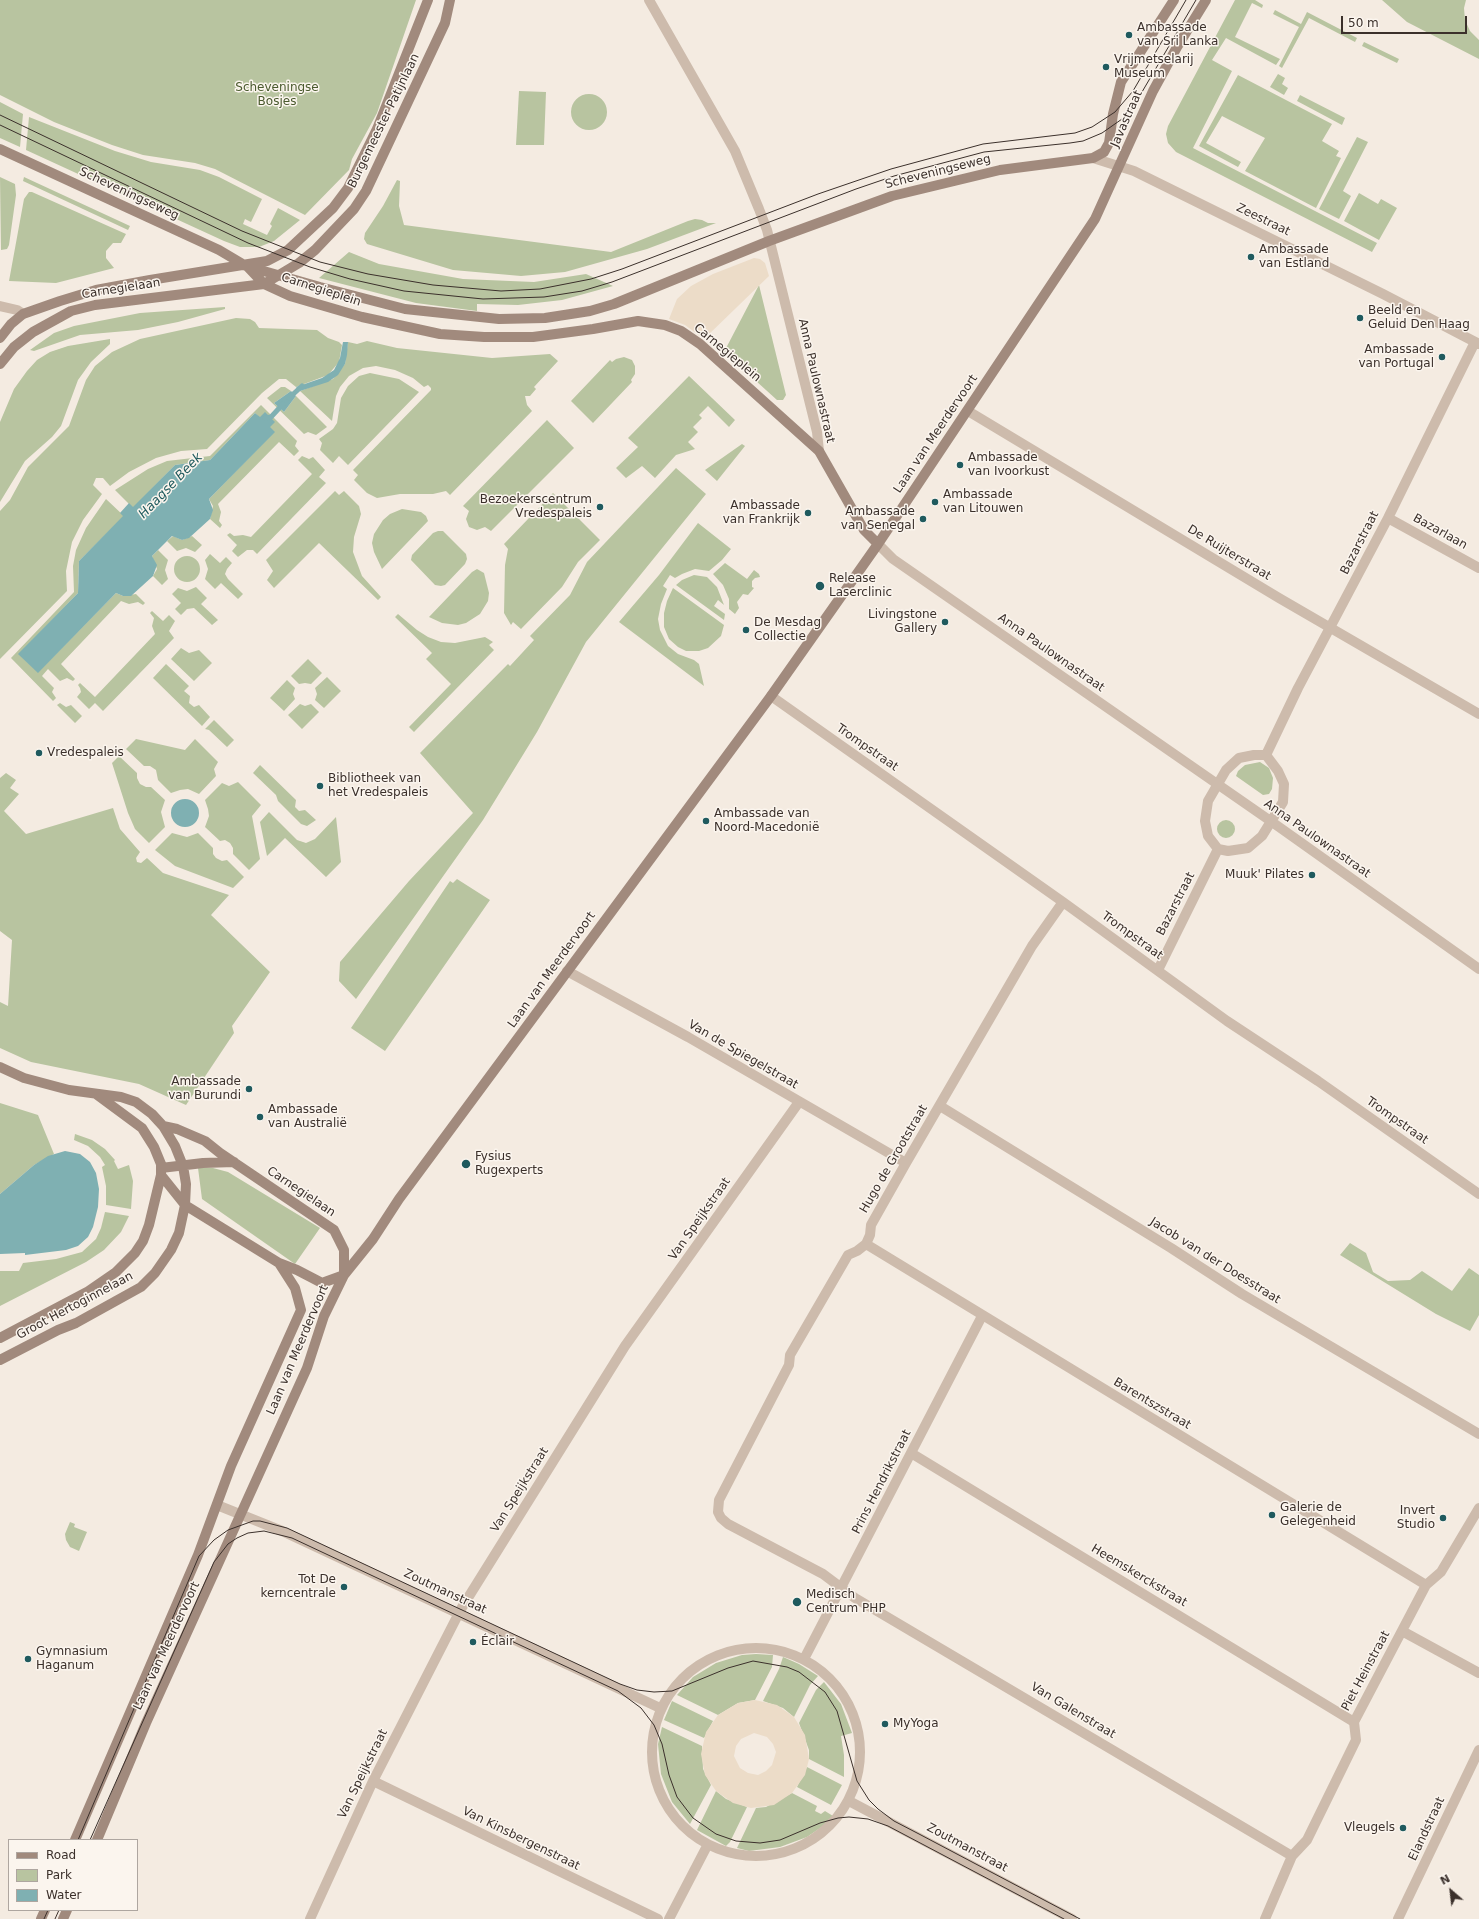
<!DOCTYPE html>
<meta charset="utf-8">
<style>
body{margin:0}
#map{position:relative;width:1479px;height:1919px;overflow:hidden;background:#f4ebe1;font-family:"DejaVu Sans",sans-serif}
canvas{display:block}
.legend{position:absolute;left:8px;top:1839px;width:130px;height:72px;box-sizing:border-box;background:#fbf5ee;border:1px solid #aea6a0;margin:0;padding:5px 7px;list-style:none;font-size:12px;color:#3b302b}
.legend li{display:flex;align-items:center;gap:8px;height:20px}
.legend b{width:20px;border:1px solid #aea6a0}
.north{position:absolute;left:1431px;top:1871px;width:40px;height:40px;-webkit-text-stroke:3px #fbf5ee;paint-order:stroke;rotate:332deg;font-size:11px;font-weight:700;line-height:16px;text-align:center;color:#3b302b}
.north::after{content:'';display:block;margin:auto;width:14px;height:18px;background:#3b302b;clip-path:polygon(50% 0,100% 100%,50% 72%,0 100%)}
.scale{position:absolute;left:1341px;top:16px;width:126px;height:18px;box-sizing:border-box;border:2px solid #3b302b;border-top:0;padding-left:5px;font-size:12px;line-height:14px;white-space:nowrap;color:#3b302b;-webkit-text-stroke:3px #fbf5ee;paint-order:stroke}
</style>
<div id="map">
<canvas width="1479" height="1919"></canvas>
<ul class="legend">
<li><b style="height:5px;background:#a18a7d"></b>Road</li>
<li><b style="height:11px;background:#b8c4a0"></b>Park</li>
<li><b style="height:11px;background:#7fb0b2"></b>Water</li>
</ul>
<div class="north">N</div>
<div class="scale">50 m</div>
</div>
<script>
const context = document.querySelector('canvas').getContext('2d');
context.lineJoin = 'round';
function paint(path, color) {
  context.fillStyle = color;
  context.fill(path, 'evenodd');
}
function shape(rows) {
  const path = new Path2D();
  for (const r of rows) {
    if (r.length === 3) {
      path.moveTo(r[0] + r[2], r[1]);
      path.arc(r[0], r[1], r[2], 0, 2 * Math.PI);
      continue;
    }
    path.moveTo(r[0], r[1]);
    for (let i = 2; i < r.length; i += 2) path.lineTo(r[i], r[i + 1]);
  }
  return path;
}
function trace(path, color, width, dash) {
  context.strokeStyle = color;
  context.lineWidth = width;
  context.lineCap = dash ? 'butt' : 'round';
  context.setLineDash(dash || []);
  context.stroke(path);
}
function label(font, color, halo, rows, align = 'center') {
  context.font = font + ' "DejaVu Sans",sans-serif';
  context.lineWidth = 3;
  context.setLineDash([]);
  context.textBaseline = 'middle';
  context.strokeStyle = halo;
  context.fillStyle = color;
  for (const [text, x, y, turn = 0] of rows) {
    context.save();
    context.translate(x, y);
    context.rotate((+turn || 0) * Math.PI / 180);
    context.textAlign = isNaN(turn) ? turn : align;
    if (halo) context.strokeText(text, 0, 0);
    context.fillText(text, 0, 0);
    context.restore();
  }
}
const green = shape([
 [0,0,416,0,377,113,352,159,349,170,305,215,215,169,195,163,143,155,112,145,54,122,0,95],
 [1235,0,1255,0,1263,5,1262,8,1252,3,1235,37,1280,59,1276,65,1226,38,1212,60,1232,71,1193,148,1377,243,1372,252,1176,152,1168,143,1166,134,1168,126],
 [1382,0,1466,0,1464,8,1465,20,1470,31,1479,40,1479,59,1407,22],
 [1275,10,1301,24,1307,12,1357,38,1355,42,1309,18,1282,68,1279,66,1299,27,1273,14],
 [1364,42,1399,59,1397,63,1362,46],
 [1278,74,1285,78,1282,84,1288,88,1284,95,1270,87],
 [1238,75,1332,124,1322,141,1339,151,1336,156,1341,158,1316,208,1245,171,1265,138,1222,116,1206,143,1241,162,1238,167,1199,146],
 [519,91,546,92,544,145,516,145],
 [589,112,18],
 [1300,95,1345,118,1342,125,1297,101],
 [0,102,23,114,20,147,0,138],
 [29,117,115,151,151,162,200,170,219,177,262,199,251,222,245,219,243,224,267,235,272,226,270,224,278,208,300,220,274,241,259,247,240,247,224,241,26,150],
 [1357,137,1368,142,1343,191,1351,196,1339,219,1319,209],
 [0,177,15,184,16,195,9,245,7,249,1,250],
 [24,177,130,226,128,230,23,181],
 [397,180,400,181,399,206,404,225,611,252,688,221,695,219,702,220,708,223,716,223,647,249,565,272,521,276,453,270,367,244,364,239,365,233,383,206],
 [29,192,32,192,126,234,121,243,113,243,106,251,106,258,114,268,56,283,9,281,24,199],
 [1359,193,1378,204,1381,199,1397,208,1379,240,1344,221],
 [349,252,379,264,463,279,534,282,586,274,613,286,562,300,518,305,477,304,477,311,416,303,319,278],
 [759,285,786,395,783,400,777,400,724,352],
 [225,307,225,309,178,322,138,330,80,335,34,351,30,350,54,333,74,326,140,313],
 [236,318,250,319,255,322,259,328,317,330,328,338,339,342,342,345,339,362,328,375,296,387,286,379,279,379,262,393,207,449,181,451,156,458,129,472,110,486,103,478,96,478,93,485,102,494,83,520,72,542,66,571,67,591,0,659,0,511,10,500,28,467,69,426,86,380,95,366,112,352,140,339],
 [110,339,110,344,91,362,78,380,61,426,52,437,25,461,0,502,0,422,14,389,27,371,37,360,50,352,68,346],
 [367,341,397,348,492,358,550,354,558,361,534,387,536,389,530,396,525,396,527,405,532,411,450,495,446,491,433,494,400,494,377,498,367,493,354,480,358,475,353,470,431,390,431,388,428,385,424,387,413,378,395,370,376,366,363,368,349,376,340,387,336,396,332,421,300,391,333,379,345,364,348,342,357,344],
 [624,357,632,360,635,366,635,374,631,380,632,382,593,423,571,401,610,360,612,362,616,359],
 [370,373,399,379,419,392,348,465,339,456,333,463,320,450,322,443,319,439,333,429,337,423,341,398,348,386,359,376],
 [689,376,735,420,729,427,708,406,699,415,702,418,693,427,698,432,688,442,695,449,676,455,655,478,642,466,626,478,616,468,638,447,628,438],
 [281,387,285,387,291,391,274,403,284,412,296,396,327,427,316,435,308,432,304,434,267,398],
 [261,405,297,441,295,446,299,451,294,456,279,442,218,504,221,512,219,521,222,525,220,528,210,519,213,506,209,499,274,432,255,413,210,460,175,465,133,508,115,490,148,469,167,461,210,456],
 [547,420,574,448,491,531,485,527,477,530,469,527,466,519,469,511,463,506],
 [742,444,745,446,717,481,705,470],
 [302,456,309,459,313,457,325,470,319,477,326,483,257,554,253,550,247,550,238,557,232,551,237,545,227,535,230,533,234,536,243,535,251,537,312,474,298,460],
 [676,468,706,494,586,642,537,732,483,820,356,999,339,981,340,962,409,881,473,813,420,753,508,664,510,666,534,640,530,636,570,595,587,562],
 [335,491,339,495,344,491,359,506,361,514,354,537,353,552,362,576,381,597,378,600,319,543,274,588,267,580,273,571,266,560],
 [553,493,600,540,578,562,562,587,521,629,513,622,511,625,504,613,505,565,508,549,504,544],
 [106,499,124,516,79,561,78,593,19,654,38,672,116,593,123,596,136,594,145,603,143,605,138,602,129,604,121,601,61,664,75,679,73,681,67,678,60,681,48,669,42,676,54,688,52,692,56,698,53,701,11,658,74,592,73,566,76,550,86,528],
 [402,509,421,512,426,516,428,521,382,569,374,552,372,543,374,534,383,520,390,514],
 [698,523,731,549,722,560,709,571,695,569,682,574,675,578,670,575,663,586,667,589,661,604,658,619,660,630,668,646,678,654,694,660,699,664,704,686,619,622,659,575],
 [438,531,443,531,466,554,467,559,465,564,445,585,441,586,435,585,411,560,412,555,433,533],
 [173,536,182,540,192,536,202,545,195,552,186,548,177,551,167,541],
 [158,550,168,560,165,570,168,579,162,585,153,576,157,569,152,556],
 [210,554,220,563,226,557,232,563,227,569,225,574,228,579,243,594,238,599,221,583,215,589,205,579,208,569,205,560],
 [187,569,13],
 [725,563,747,579,754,570,759,574,760,577,755,578,752,581,752,587,754,588,748,595,743,594,737,602,739,608,735,614,729,609,729,599,723,585,713,574],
 [477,569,484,573,489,593,488,601,480,614,466,623,458,625,442,623,429,617,472,572],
 [694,575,707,577,717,587,724,605,718,600,714,606,725,614,724,620,676,585,682,580],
 [196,587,207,598,201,604,218,620,212,625,194,608,187,609,181,615,175,609,181,603,172,594,178,588,187,591],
 [673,588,724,625,721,636,708,648,699,651,686,651,678,647,669,639,664,627,664,613,667,601],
 [152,611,163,621,169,615,175,621,169,631,174,638,103,711,95,703,89,709,77,697,81,692,80,688,78,685,80,683,95,697,155,634,152,626,154,618,150,613],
 [398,614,417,630,428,637,441,642,455,643,485,637,493,642,489,645,494,650,414,732,409,727,451,684,426,659,432,653,395,617],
 [181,648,189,653,199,650,212,663,194,681,171,659],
 [308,659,322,673,311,684,305,683,299,684,291,676],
 [166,664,189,686,184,691,190,696,189,703,194,707,199,705,210,717,202,726,153,678],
 [327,677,341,691,324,708,315,700,317,694,315,688],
 [287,680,295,688,293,694,295,699,284,711,270,698],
 [60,703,66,707,71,705,82,716,75,723,57,705],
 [300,704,305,706,311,704,319,712,302,729,288,715],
 [214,720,234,740,227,747,209,730,205,729],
 [136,739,185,750,195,739,218,762,214,769,216,776,199,794,188,789,180,790,171,793,158,780,156,770,150,766,144,766,126,749],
 [119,756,137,773,137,778,140,784,146,787,151,787,165,800,161,812,165,827,149,843,135,829,128,813,112,763],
 [1260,762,1269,768,1273,778,1272,789,1269,794,1263,795,1236,776,1238,771,1245,765],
 [260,765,296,800,295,807,299,811,305,810,316,820,307,826,301,824,278,801,276,795,253,773],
 [6,773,16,780,10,788,19,794,4,811,26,834,113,808,120,829,140,852,136,858,137,862,141,863,147,858,163,873,229,895,211,915,270,972,232,1026,234,1033,186,1105,139,1084,31,1062,0,1048,0,1002,8,1006,12,940,0,931,0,778],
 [238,782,261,805,252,816,260,859,249,870,233,854,233,848,230,843,225,840,220,841,205,827,209,816,208,809,205,800,222,783,229,786],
 [269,812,297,840,306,843,315,839,336,817,341,862,326,877,285,838,267,856,260,822],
 [1226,829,9],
 [172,833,187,837,198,833,213,848,213,854,216,858,222,861,227,860,244,877,233,888,175,866,155,850],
 [457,879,490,900,385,1051,351,1028,450,881,453,883],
 [0,1103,38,1115,54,1154,34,1165,0,1194],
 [75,1134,92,1140,105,1149,115,1160,114,1161,118,1169,129,1165,133,1181,131,1209,106,1205,106,1186,102,1167,105,1165,100,1157,88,1146,74,1140],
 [198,1168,213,1168,228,1172,320,1228,295,1264,202,1199],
 [105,1212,129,1216,121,1232,104,1250,86,1262,0,1306,0,1271,19,1271,23,1263,56,1259,82,1252,96,1239,101,1228],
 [1350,1243,1366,1253,1373,1272,1388,1281,1410,1280,1422,1271,1452,1291,1469,1268,1479,1275,1479,1315,1470,1331,1436,1314,1340,1255],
 [70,1522,75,1524,74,1527,87,1532,79,1551,70,1547,66,1540,65,1534],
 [756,1654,773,1655,772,1667,755,1700,738,1703,718,1715,677,1695,693,1677,716,1663,742,1655],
 [783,1657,799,1664,818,1676,810,1685,794,1717,783,1708,763,1701,779,1669],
 [824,1682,841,1704,852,1733,841,1736,844,1755,844,1777,809,1759,809,1750,799,1723,816,1690],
 [672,1701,713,1721,704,1738,664,1720],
 [662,1727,702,1746,703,1769,711,1785,690,1824,672,1802,661,1774,658,1744],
 [807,1767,842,1785,831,1805,797,1787],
 [716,1791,726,1799,747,1807,730,1842,726,1846,697,1830],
 [792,1793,817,1806,815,1811,821,1814,825,1811,833,1816,826,1824,807,1837,780,1847,749,1851,737,1848,756,1808,766,1807]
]);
const plaza = shape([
 [754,258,760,259,765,263,769,276,704,339,685,325,669,319,677,299,691,286,713,274],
 [755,1700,777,1705,794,1717,805,1735,809,1759,805,1775,792,1793,774,1805,751,1808,733,1803,716,1791,705,1775,701,1754,706,1732,718,1715,738,1703],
 [754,1733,767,1737,773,1744,776,1752,772,1765,766,1771,758,1775,748,1773,740,1768,734,1756,736,1746,741,1739]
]);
const water = shape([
 [343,342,348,342,347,355,345,364,338,375,328,382,300,391,296,387,322,378,334,370,340,358],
 [291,391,296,396,284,412,274,403],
 [265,412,275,422,270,427,275,432,209,499,213,510,210,519,189,538,182,540,172,536,152,556,157,565,153,576,131,596,123,596,116,593,38,673,18,654,78,593,79,561,123,516,120,513,129,503,133,507,175,465,210,460,255,413,260,417],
 [185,813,14],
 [65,1151,80,1154,90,1162,96,1173,99,1189,98,1207,93,1227,88,1237,78,1246,66,1250,25,1255,25,1253,0,1254,0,1194,34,1165,48,1156]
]);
const stream = shape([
 [289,398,302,386],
 [265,418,271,417,283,404]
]);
const street = shape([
 [649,0,735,151,759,209,767,230,817,432,819,451],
 [1093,158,1134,171,1383,294,1479,344],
 [0,306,17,310,23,314],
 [968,411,1279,598,1479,714],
 [1388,518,1479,568],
 [878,544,893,559,1272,822,1479,969],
 [771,696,1063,902,1227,1021,1318,1081,1479,1194],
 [1254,755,1266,755,1278,771,1284,784,1283,802,1262,836,1248,848,1228,851,1218,849,1208,836,1205,821,1208,801,1226,770,1239,758,1254,755],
 [1266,755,1298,688,1388,518,1475,342],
 [1063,902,1032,946,906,1163,871,1225,870,1235,866,1244,857,1251,848,1255,790,1355,789,1365,719,1500,718,1512,721,1518,728,1524,823,1574,855,1598,1292,1856],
 [1158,970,1218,849],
 [567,971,688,1037,906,1163],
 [940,1106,1171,1248,1242,1294,1479,1434],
 [866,1244,1426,1585],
 [911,1453,1354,1722],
 [217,1505,282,1531,660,1708],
 [1402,1631,1479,1673],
 [756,1752,104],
 [804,1659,982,1316],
 [373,1781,658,1919],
 [849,1801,1072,1919],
 [310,1919,373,1781,461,1609,625,1346,799,1102],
 [669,1919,707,1846],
 [1265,1919,1292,1856,1307,1840,1356,1740,1354,1722,1426,1585,1441,1572,1479,1508],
 [1398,1919,1479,1750]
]);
const secondary = shape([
 [0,149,219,250,246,266,320,287,405,309,499,319,545,318,590,311,614,304,769,241,892,196,1000,170,1093,158,1104,152,1109,143,1113,114,1121,82,1174,0],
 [247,266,264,284,290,296,362,317,440,334,484,337,533,337,593,329,638,321,665,325,681,331,700,344,819,451,864,530,878,544],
 [0,338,11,324,23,314,60,301,96,290,150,280,267,261,288,250,333,208,348,188,377,129,428,0],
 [0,364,14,347,33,332,71,311,95,305,264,284,299,263,315,250,354,209,366,191,445,23,450,0],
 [0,1067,24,1078,69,1090,121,1097,136,1102,152,1114,163,1126,175,1146,183,1166,186,1184,185,1205,179,1233,171,1250,155,1273,141,1287,76,1323,58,1330,0,1360],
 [163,1126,177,1129,205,1141,220,1153,334,1230,344,1250,344,1275],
 [161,1168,203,1163,234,1162],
 [161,1175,185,1205,279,1263,297,1270,322,1283,344,1275],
 [0,1338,87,1292,116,1272,135,1253,143,1241,149,1225,161,1175,161,1164,154,1147,142,1128,96,1094],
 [75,1840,198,1555,231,1466,301,1310,295,1288,279,1263],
 [97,1840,146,1723,307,1368,324,1316,344,1275,373,1239,399,1199,771,696,878,544,1095,219,1153,91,1177,47,1206,0],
 [41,1919,45,1910],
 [63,1919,67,1910]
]);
const tram = shape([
 [0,115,242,231,320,262,368,274,433,285,501,291,540,289,591,279,622,269,818,194,891,169,983,144,1075,133,1092,127,1115,112,1133,91,1186,0],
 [0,125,248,243,310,267,350,279,404,291,483,299,544,297,582,291,612,282,856,189,894,176,984,152,1070,143,1083,141,1102,133,1122,119,1132,109,1196,0],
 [78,1840,199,1556,214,1540,228,1530,253,1521,260,1521,287,1528,620,1684,637,1690,654,1692,672,1691,728,1668,753,1661,787,1667,799,1672,825,1692,837,1711,857,1781,869,1800,878,1809,894,1821,919,1834,1080,1919],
 [90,1840,214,1562,228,1544,237,1538,248,1533,264,1531,292,1538,618,1691,641,1708,654,1725,662,1744,669,1775,677,1797,693,1818,716,1834,736,1841,760,1843,780,1840,820,1823,838,1818,849,1817,868,1819,888,1826,1064,1919],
 [44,1919,48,1910],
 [55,1919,59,1910]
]);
const markers = [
 [1129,35,4,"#1f5a5e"],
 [1106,67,4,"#1f5a5e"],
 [1251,257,4,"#1f5a5e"],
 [1360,318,4,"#1f5a5e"],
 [1442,357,4,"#1f5a5e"],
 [960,465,4,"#1f5a5e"],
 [935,502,4,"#1f5a5e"],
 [600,507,4,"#1f5a5e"],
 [808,513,4,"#1f5a5e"],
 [923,519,4,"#1f5a5e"],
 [820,586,5,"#1f5a5e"],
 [945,622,4,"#1f5a5e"],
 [746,630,4,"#1f5a5e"],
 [39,753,4,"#1f5a5e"],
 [320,786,4,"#1f5a5e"],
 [706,821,4,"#1f5a5e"],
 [1312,875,4,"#1f5a5e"],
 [249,1089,4,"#1f5a5e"],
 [260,1117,4,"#1f5a5e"],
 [466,1164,5,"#1f5a5e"],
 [1272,1515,4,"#1f5a5e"],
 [1443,1518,4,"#1f5a5e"],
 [344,1587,4,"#1f5a5e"],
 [797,1602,5,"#1f5a5e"],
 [473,1642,4,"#1f5a5e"],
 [28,1659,4,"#1f5a5e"],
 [885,1724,4,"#1f5a5e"],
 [1403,1828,4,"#1f5a5e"]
];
const poiNames = [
 ["Ambassade",1137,28],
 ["van Sri Lanka",1137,42],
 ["Vrijmetselarij",1114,60],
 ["Museum",1114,74],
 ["Ambassade",1259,250],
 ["van Estland",1259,264],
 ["Beeld en",1368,311],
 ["Geluid Den Haag",1368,325],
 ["Ambassade",1434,350,"right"],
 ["van Portugal",1434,364,"right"],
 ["Ambassade",968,458],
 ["van Ivoorkust",968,472],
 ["Ambassade",943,495],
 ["van Litouwen",943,509],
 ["Bezoekerscentrum",592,500,"right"],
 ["Vredespaleis",592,514,"right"],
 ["Ambassade",800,506,"right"],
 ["van Frankrijk",800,520,"right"],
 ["Ambassade",915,512,"right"],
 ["van Senegal",915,526,"right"],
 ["Release",829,579],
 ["Laserclinic",829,593],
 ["Livingstone",937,615,"right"],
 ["Gallery",937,629,"right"],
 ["De Mesdag",754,623],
 ["Collectie",754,637],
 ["Vredespaleis",47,753],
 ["Bibliotheek van",328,779],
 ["het Vredespaleis",328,793],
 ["Ambassade van",714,814],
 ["Noord-Macedonië",714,828],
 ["Muuk' Pilates",1304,875,"right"],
 ["Ambassade",241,1082,"right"],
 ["van Burundi",241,1096,"right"],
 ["Ambassade",268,1110],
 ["van Australië",268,1124],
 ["Fysius",475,1157],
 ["Rugexperts",475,1171],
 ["Galerie de",1280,1508],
 ["Gelegenheid",1280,1522],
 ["Invert",1435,1511,"right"],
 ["Studio",1435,1525,"right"],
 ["Tot De",336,1580,"right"],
 ["kerncentrale",336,1594,"right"],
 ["Medisch",806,1595],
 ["Centrum PHP",806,1609],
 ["Éclair",481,1642],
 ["Gymnasium",36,1652],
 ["Haganum",36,1666],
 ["MyYoga",893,1724],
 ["Vleugels",1395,1828,"right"]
];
const parkNames = [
 ["Scheveningse",277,88],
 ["Bosjes",277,102]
];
const streetNames = [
 ["Javastraat",1127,119,-66],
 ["Burgemeester Patijnlaan",384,121,-64],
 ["Scheveningseweg",938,172,-14],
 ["Scheveningseweg",129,194,25],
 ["Zeestraat",1263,220,26],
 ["Carnegielaan",121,289,-9],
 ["Carnegieplein",321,290,18],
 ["Carnegieplein",727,353,40],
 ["Anna Paulownastraat",816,381,77],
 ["Laan van Meerdervoort",936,434,-56],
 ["Bazarlaan",1440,532,29],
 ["Bazarstraat",1360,543,-63],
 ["De Ruijterstraat",1229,553,31],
 ["Anna Paulownastraat",1051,653,35],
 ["Trompstraat",867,748,35],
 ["Anna Paulownastraat",1317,839,35],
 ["Bazarstraat",1176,904,-63],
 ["Trompstraat",1132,936,36],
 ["Laan van Meerdervoort",552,970,-54],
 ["Van de Spiegelstraat",743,1055,30],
 ["Trompstraat",1397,1121,35],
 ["Hugo de Grootstraat",894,1159,-60],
 ["Carnegielaan",301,1192,34],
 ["Van Speijkstraat",700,1219,-55],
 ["Jacob van der Doesstraat",1215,1261,32],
 ["Groot Hertoginnelaan",75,1306,-28],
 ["Laan van Meerdervoort",298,1350,-67],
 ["Barentszstraat",1152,1404,31],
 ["Prins Hendrikstraat",882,1482,-63],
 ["Van Speijkstraat",520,1490,-58],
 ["Heemskerckstraat",1139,1576,31],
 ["Zoutmanstraat",445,1592,25],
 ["Laan van Meerdervoort",167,1646,-65],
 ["Piet Heinstraat",1366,1671,-62],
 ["Van Galenstraat",1073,1711,31],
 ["Van Speijkstraat",363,1774,-64],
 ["Elandstraat",1427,1829,-65],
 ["Van Kinsbergenstraat",521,1839,26],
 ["Zoutmanstraat",967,1848,28]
];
const waterNames = [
 ["Haagse Beek",171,486,-46]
];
paint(green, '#b8c4a0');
paint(plaza, '#ecdcc8');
paint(water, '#7fb0b2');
trace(stream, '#7fb0b2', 5);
trace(street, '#cdbbac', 10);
trace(secondary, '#a18a7d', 10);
trace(tram, '#3b302b', 1);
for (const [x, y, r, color] of markers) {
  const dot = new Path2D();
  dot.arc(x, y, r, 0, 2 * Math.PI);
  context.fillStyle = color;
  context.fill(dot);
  trace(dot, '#fbf5ee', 1.5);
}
label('12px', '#3b302b', '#fbf5ee', poiNames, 'left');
label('12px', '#4a5a2e', '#fbf5ee', parkNames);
label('12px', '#3b302b', '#fbf5ee', streetNames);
label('italic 13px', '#1f5a5e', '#fbf5ee', waterNames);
</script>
